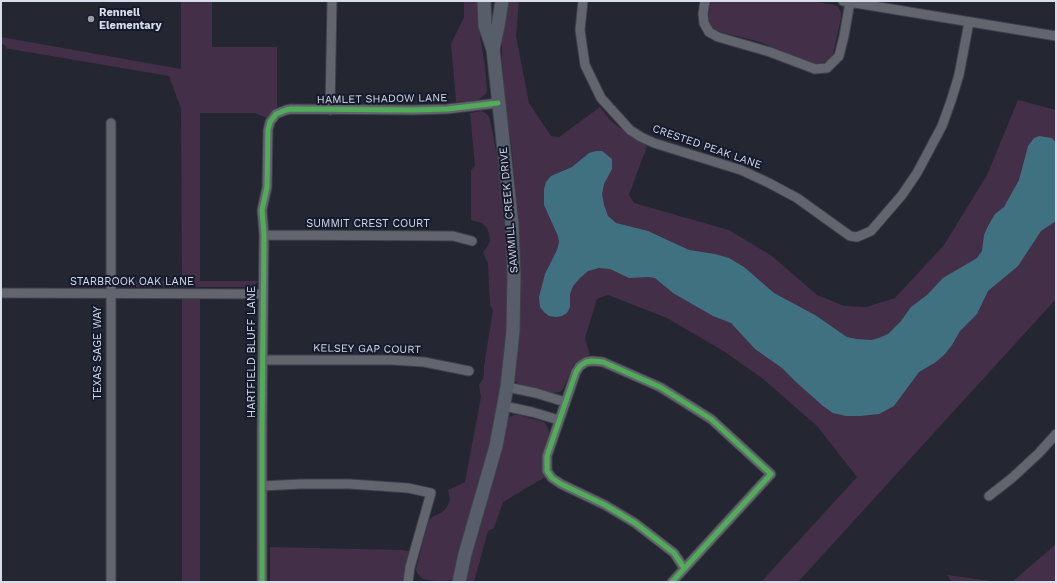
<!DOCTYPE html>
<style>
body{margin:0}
#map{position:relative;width:1057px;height:583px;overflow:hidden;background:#242631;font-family:"Work Sans",sans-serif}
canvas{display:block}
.frame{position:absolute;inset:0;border:2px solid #d8ddea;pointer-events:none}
</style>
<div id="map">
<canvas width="1057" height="583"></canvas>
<div class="frame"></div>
</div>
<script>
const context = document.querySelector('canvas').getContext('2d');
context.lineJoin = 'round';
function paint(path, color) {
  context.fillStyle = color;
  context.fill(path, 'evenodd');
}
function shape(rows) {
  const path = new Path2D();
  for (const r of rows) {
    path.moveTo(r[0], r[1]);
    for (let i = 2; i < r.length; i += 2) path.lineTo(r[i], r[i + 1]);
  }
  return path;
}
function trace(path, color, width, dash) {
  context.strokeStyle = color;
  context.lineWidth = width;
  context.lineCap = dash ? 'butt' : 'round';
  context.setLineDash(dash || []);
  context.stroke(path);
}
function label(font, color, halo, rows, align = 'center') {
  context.font = font + ' "Work Sans",sans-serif';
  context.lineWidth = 4;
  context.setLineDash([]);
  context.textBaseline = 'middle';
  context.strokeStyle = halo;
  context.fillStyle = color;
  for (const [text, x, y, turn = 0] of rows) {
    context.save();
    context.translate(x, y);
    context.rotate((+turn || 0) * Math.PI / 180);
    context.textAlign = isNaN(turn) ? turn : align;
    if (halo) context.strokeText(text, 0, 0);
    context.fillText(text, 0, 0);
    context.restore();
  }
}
const green = shape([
 [181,1,212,1,212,47,277,47,277,107,267,118,255,113,200,113,200,281,258,281,255,285,250,287,125,287,121,285,118,281,182,281,181,109,169,76,4,48,7,47,1,43,1,37,181,69],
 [464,1,479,1,480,37,485,66,487,90,486,94,478,100,456,102,451,44,464,17],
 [506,1,519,1,516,36,529,103,551,136,559,137,600,107,609,119,621,129,647,146,629,195,634,203,729,230,772,256,817,295,844,306,866,307,895,298,944,245,987,175,1018,100,1056,110,1056,299,798,582,761,582,857,477,817,426,763,379,725,352,667,318,608,295,597,299,585,338,590,355,582,358,573,366,563,389,560,392,551,393,521,386,515,381,514,376,520,302,520,252,518,214,512,151,504,93,502,59,502,28],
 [711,1,812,1,834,5,838,7,841,12,841,18,833,54,829,60,822,63,816,64,760,42,717,31,711,26,709,20,709,13],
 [482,111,488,115,490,119,505,199,509,295,506,343,499,397,490,443,478,487,454,576,451,580,442,582,423,579,417,573,416,569,428,522,432,517,444,511,448,505,450,499,448,490,465,482,481,397,479,385,483,379,484,373,484,366,493,310,490,305,488,264,483,252,487,247,490,241,489,234,487,228,482,223,471,220,471,170,475,166,470,113],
 [182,299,200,299,200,582,182,582],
 [514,415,519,415,544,422,548,428,549,433,543,461,543,470,545,477,503,502,494,528,488,531,474,582,465,582,503,439,506,421,509,417],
 [1056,544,1056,582,1012,582],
 [270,547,402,550,409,551,403,582,270,582],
 [947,575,998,582,952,582]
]);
const water = shape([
 [1039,136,1052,138,1056,143,1056,221,1041,231,1018,266,988,291,977,314,960,331,952,345,945,354,936,362,919,372,894,406,879,414,860,416,846,416,833,413,823,406,796,382,782,368,755,349,731,323,713,316,673,293,655,278,649,277,629,278,610,269,599,268,588,271,580,278,573,286,570,294,570,307,567,313,562,316,556,317,549,316,544,312,540,307,539,297,545,274,557,250,559,242,558,236,544,205,544,189,546,182,551,176,572,167,589,153,596,151,602,151,612,159,612,169,604,184,602,194,604,205,608,216,616,223,648,231,689,250,715,254,729,258,744,267,774,293,815,315,847,337,856,339,871,340,879,338,888,334,901,321,911,307,927,295,943,278,977,258,982,251,984,235,988,226,995,214,1004,207,1019,180,1028,146,1034,138]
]);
const street = shape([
 [583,1,580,30,585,65,601,98,630,130,641,137,654,143,741,170,769,183,797,198,850,236,857,237,871,231,902,195,917,173,942,126,951,101,959,75,969,22],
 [705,1,703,14,704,23,709,32,718,37,770,52,815,69,827,68,839,56,844,36,850,2],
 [843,1,1056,36],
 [330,110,332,1],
 [264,235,453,236,472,241],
 [1,293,263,294],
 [263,360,391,360,424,362,469,371],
 [507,387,536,393,565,402],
 [504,406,532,412,559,420],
 [262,486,301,484,350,484,408,488,431,493,410,567,408,582],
 [989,496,1012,478,1039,453,1056,434],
 [111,582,111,123],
 [262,582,262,428,264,235,262,210,267,187,268,130,270,122,276,114,286,110,291,109,413,110,447,109,498,103],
 [672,582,771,474,711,419,660,387,603,362,592,361,586,362,580,366,576,372,547,456,547,471,552,478,561,484,605,505,635,523,674,553,684,568]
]);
const secondary = shape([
 [493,49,498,26,502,1],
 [459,582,465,554,496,446,507,387,513,331,514,276,512,224,493,49,485,26,484,1]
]);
const cycleway = shape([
 [262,582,262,428,264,235,262,210,267,187,268,130,270,122,276,114,286,110,291,109,413,110,447,109,498,103],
 [672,582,771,474,711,419,660,387,603,362,592,361,586,362,580,366,576,372,547,456,547,471,552,478,561,484,605,505,635,523,674,553,684,568]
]);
const markers = [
 [91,19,4,"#999da9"]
];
const poiNames = [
 ["Rennell",99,13],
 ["Elementary",99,26]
];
const streetNames = [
 ["HAMLET SHADOW LANE",382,99,-1],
 ["CRESTED PEAK LANE",707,147,19],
 ["SAWMILL CREEK DRIVE",509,210,-95],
 ["SUMMIT CREST COURT",368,224],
 ["STARBROOK OAK LANE",132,282],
 ["KELSEY GAP COURT",367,349,1],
 ["HARTFIELD BLUFF LANE",252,352,-90],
 ["TEXAS SAGE WAY",98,353,-90]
];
paint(green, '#442f48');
paint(water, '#407181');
trace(street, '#3e414b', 11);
trace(secondary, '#3e414b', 15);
trace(street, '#62656d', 9);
trace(secondary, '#585e69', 13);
trace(cycleway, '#51ab58', 5);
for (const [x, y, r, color] of markers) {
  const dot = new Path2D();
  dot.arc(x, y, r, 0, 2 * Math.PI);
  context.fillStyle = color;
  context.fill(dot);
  trace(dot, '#151a2d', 1.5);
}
label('bold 11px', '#d8ddea', '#151a2d', poiNames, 'left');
label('11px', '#d8ddea', '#151a2d', streetNames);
</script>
